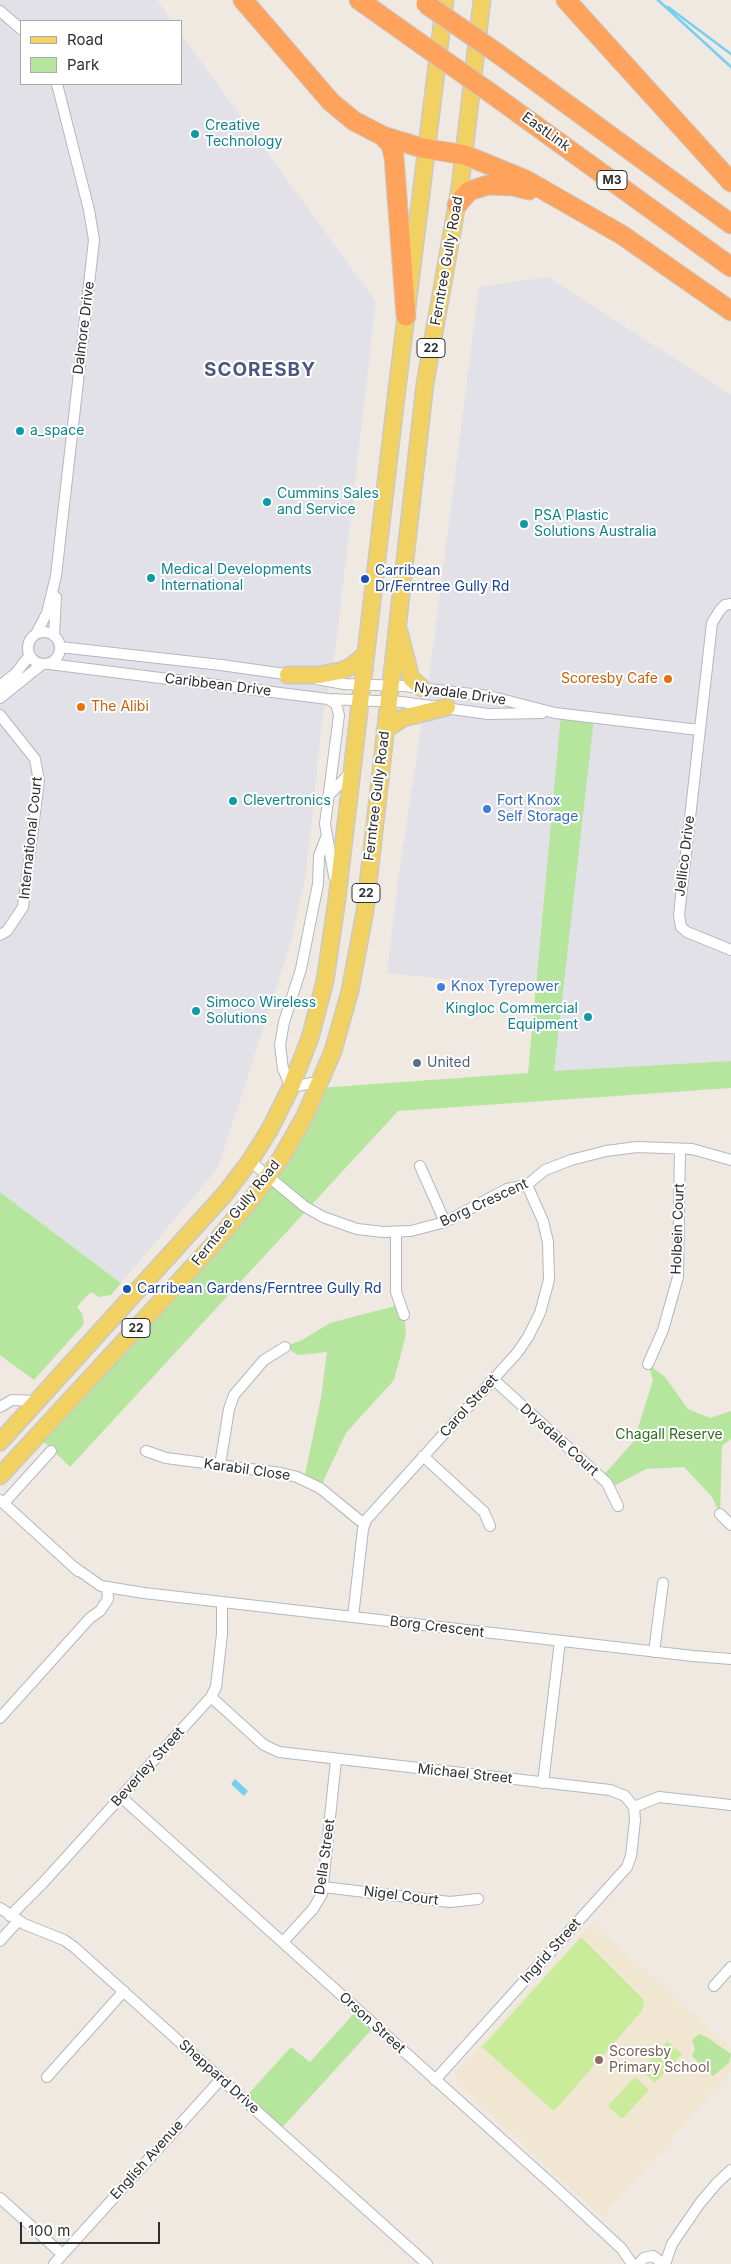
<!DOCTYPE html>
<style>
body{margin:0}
#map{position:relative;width:731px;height:2264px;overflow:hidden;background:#efe9e1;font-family:Inter,sans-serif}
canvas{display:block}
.legend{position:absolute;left:20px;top:20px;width:162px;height:65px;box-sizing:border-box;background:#fff;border:1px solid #ababab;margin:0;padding:6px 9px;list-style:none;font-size:15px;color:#2e2e2e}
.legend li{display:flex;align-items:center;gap:10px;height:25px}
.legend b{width:25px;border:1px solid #ababab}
.scale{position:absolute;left:20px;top:2222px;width:140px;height:22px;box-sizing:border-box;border:2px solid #2e2e2e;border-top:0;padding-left:6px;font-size:15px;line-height:18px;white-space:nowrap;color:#2e2e2e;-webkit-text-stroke:4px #fff;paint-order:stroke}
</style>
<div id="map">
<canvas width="731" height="2264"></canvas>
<ul class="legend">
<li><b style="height:6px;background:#f2d163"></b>Road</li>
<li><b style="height:14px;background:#b6e59e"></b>Park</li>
</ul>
<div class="scale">100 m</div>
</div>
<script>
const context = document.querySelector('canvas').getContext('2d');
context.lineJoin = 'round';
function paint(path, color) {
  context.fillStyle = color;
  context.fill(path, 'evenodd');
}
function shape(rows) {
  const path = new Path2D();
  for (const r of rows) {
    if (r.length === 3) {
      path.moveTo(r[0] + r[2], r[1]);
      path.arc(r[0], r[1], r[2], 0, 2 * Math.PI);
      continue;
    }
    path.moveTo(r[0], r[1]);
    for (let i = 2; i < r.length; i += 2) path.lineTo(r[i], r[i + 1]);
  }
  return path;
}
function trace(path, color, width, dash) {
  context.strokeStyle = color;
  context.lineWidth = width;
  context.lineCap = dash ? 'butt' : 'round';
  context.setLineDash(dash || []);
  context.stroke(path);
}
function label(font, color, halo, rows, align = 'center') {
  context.font = font + ' Inter,sans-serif';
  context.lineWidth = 4;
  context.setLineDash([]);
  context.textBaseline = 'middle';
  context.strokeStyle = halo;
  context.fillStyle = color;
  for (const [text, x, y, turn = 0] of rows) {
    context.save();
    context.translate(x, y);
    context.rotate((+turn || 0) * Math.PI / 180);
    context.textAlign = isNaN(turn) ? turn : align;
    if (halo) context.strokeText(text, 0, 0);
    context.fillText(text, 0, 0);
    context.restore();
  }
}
const industrial = shape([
 [0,0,157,0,172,21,21,21,21,84,181,84,181,34,376,302,336,645,323,715,306,873,292,939,218,1168,121,1283,0,1192],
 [548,277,731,395,731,1061,528,1073,536,989,387,973,398,880,431,663,479,287]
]);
const education = shape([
 [592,1923,731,2048,731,2072,602,2217,456,2082,455,2073]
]);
const green = shape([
 [561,714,594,718,554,1071,731,1061,731,1088,398,1111,70,1467,37,1435,234,1220,319,1088,528,1073],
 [0,1192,121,1283,111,1295,99,1297,91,1292,83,1300,77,1307,82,1313,84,1324,34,1380,0,1355],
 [399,1305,404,1315,406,1334,394,1380,346,1433,320,1488,304,1479,321,1398,327,1352,298,1355,285,1347,302,1340,330,1323],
 [648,1364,665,1377,688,1409,710,1418,731,1411,731,1439,722,1446,720,1514,712,1497,684,1467,646,1469,610,1488,601,1478,634,1441,653,1380],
 [357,2010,375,2026,279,2131,244,2099,291,2047,310,2062],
 [699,2034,708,2038,731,2054,729,2063,713,2076,692,2056,695,2049,692,2040]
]);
const pitch = shape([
 [581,1937,644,2000,642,2011,554,2111,482,2047],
 [667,2041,682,2054,655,2083,641,2070],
 [635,2077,649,2090,622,2119,608,2106]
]);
const water = shape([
 [235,1779,248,1791,244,1796,231,1784]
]);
const stream = shape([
 [658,0,731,67],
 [668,7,731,54]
]);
const minor = shape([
 [0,11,21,29],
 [731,604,725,605,720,610,712,623,711,632,679,915,681,927,687,932,731,950],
 [44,648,16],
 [36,634,47,613,56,576,94,240,89,210,57,84],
 [54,636,56,597],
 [60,647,221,665,292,675],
 [49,664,328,699,402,702,488,714,542,713],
 [317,679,344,684,403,686,489,696,555,713,699,730],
 [0,686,16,673,29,656],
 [0,698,41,665],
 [328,699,336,704,339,715,325,824,334,876],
 [0,715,35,759,39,781,23,907,7,931,0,935],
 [328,796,352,771],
 [322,1081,291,1087,283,1069,280,1045,284,1022,301,969,318,884,319,856,327,835],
 [250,1161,304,1206,323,1217,357,1229,383,1232,411,1231,445,1222,507,1189,527,1185,545,1170,571,1160,606,1151,637,1147,692,1149,731,1160],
 [420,1166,445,1222],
 [396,1232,396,1292,404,1315],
 [648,1364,663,1330,678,1277,680,1149],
 [493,1379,607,1483,618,1506],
 [0,1407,12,1400,37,1401],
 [146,1451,166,1458,281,1473,297,1477,320,1488,364,1524],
 [423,1456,484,1512,490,1526],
 [220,1465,229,1409,234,1395,264,1360,285,1347],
 [0,1500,78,1571],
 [4,1503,51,1451],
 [720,1514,731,1525],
 [74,1567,101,1586,144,1593,693,1656,731,1659],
 [353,1617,363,1529,366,1520,517,1353,528,1337,540,1313,549,1280,548,1242,543,1221,527,1185],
 [654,1652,663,1583],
 [211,1697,264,1745,279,1752,610,1790,625,1796,634,1807,659,1797,731,1805],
 [0,1718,90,1618,100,1611,108,1599,107,1587],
 [543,1783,560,1641],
 [121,1797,555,2187,622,2249,632,2264],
 [323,1887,450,1902,478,1899],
 [0,1908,24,1924,64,1940,74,1947,427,2264],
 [10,1916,42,1884,211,1697,216,1687,222,1634,222,1602],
 [0,1941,18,1921],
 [283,1942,313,1909,322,1894,336,1760],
 [714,1986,731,1967],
 [47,2077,124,1991],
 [435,2080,627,1867,631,1856,635,1820,634,1807],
 [0,2198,62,2254],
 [54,2264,221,2079],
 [638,2264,644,2258,653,2256,663,2264],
 [665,2264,672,2244,700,2203,717,2183,731,2170]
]);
const primary = shape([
 [399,631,411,678,422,688],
 [288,675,319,675,340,671,350,667,366,654],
 [385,730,403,718,447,707],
 [0,1442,224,1195,250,1161,270,1129,291,1087,310,1038,325,981,337,899,397,389,445,0],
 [0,1476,211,1247,254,1196,281,1158,305,1116,333,1051,350,991,365,911,425,384,460,187,482,0]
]);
const motorway = shape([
 [243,0,331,102,354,121,383,136,422,148,465,155,526,180,622,235,731,311],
 [359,0,421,44],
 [566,0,731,182],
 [497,53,731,224],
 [492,94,731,267],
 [383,136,391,145,394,157,406,316],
 [457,205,469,191,488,185,513,186,529,190]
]);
const motorwayBridge = shape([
 [426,4,497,53],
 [421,44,492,94]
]);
const markers = [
 [195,134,5,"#0f9aa8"],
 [20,431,5,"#0f9aa8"],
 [267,502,5,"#0f9aa8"],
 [524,524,5,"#0f9aa8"],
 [151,578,5,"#0f9aa8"],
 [365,579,5,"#1a4fb4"],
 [668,679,5,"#e8710a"],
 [81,707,5,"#e8710a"],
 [233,801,5,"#0f9aa8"],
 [487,809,5,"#3f7fe0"],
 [441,987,5,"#3f7fe0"],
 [196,1011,5,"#0f9aa8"],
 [588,1017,5,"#0f9aa8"],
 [417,1063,5,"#5c6f8a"],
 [127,1289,5,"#1a4fb4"],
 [599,2060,5,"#8d6e63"]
];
const shields = [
 [612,180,30],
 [431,348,28],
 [366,893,28],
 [136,1328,28]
];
const shieldNames = [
 ["M3",612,180],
 ["22",431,348],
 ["22",366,893],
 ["22",136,1328]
];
const cultureNames = [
 ["Creative",205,126],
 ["Technology",205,142],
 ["a_space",30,431],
 ["Cummins Sales",277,494],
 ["and Service",277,510],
 ["PSA Plastic",534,516],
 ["Solutions Australia",534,532],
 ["Medical Developments",161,570],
 ["International",161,586],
 ["Clevertronics",243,801],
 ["Simoco Wireless",206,1003],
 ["Solutions",206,1019],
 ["Kingloc Commercial",578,1009,"right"],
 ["Equipment",578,1025,"right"]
];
const streetNames = [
 ["EastLink",546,132,36],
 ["Ferntree Gully Road",447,261,-80],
 ["Dalmore Drive",84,328,-83],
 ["Caribbean Drive",218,685,7],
 ["Nyadale Drive",460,694,8],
 ["Ferntree Gully Road",377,796,-83],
 ["International Court",31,838,-84],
 ["Jellico Drive",685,856,-83],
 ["Borg Crescent",484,1203,-25],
 ["Ferntree Gully Road",236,1213,-51],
 ["Holbein Court",678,1229,-88],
 ["Carol Street",469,1406,-48],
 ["Drysdale Court",559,1440,42],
 ["Karabil Close",247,1470,8],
 ["Borg Crescent",437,1627,7],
 ["Beverley Street",148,1767,-48],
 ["Michael Street",465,1774,6],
 ["Della Street",325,1857,-82],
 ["Nigel Court",401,1896,7],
 ["Ingrid Street",551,1951,-48],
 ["Orson Street",372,2023,42],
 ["Sheppard Drive",219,2077,42],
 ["English Avenue",147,2160,-48]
];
const transitNames = [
 ["Carribean",375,571],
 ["Dr/Ferntree Gully Rd",375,587],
 ["Carribean Gardens/Ferntree Gully Rd",137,1289]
];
const foodNames = [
 ["Scoresby Cafe",658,679],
 ["The Alibi",91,707,"left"]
];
const shopNames = [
 ["Fort Knox",497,801],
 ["Self Storage",497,817],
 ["Knox Tyrepower",451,987]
];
const serviceNames = [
 ["United",427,1063]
];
const parkNames = [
 ["Chagall Reserve",669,1435]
];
const educationNames = [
 ["Scoresby",609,2052],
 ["Primary School",609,2068]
];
const districtNames = [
 ["SCORESBY",260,370]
];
paint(industrial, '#e3e1e8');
paint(education, '#f0e6d1');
paint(green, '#b6e59e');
paint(pitch, '#c9ec9a');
paint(water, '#75cff0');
trace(stream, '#75cff0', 2.5);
trace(minor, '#b4b7c1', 12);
trace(primary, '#c9c9c9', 19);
trace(motorway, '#c9c9c9', 21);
trace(minor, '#fff', 10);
trace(primary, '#f2d163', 16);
trace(motorway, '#ffa35c', 19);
trace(motorwayBridge, '#c9c9c9', 21, []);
trace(motorwayBridge, '#ffa35c', 19);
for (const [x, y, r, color] of markers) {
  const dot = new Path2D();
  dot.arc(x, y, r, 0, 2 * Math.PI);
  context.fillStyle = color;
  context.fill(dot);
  trace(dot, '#fff', 2);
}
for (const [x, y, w] of shields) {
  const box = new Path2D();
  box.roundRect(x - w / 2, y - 9.5, w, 19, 4);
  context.fillStyle = '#fff';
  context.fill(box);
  trace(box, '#2e2e2e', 1);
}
label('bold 12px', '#2e2e2e', null, shieldNames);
label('14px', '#0d838f', '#fff', cultureNames, 'left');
label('14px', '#2e2e2e', '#fff', streetNames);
label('14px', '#164399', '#fff', transitNames, 'left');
label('14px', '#c56008', '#fff', foodNames, 'right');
label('14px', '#366cbe', '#fff', shopNames, 'left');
label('14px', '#4e5e75', '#fff', serviceNames, 'left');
label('14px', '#2c6e1b', '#fff', parkNames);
label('14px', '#785e54', '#fff', educationNames, 'left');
context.letterSpacing = '1px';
label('bold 19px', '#4d5680', '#fff', districtNames);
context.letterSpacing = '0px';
</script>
